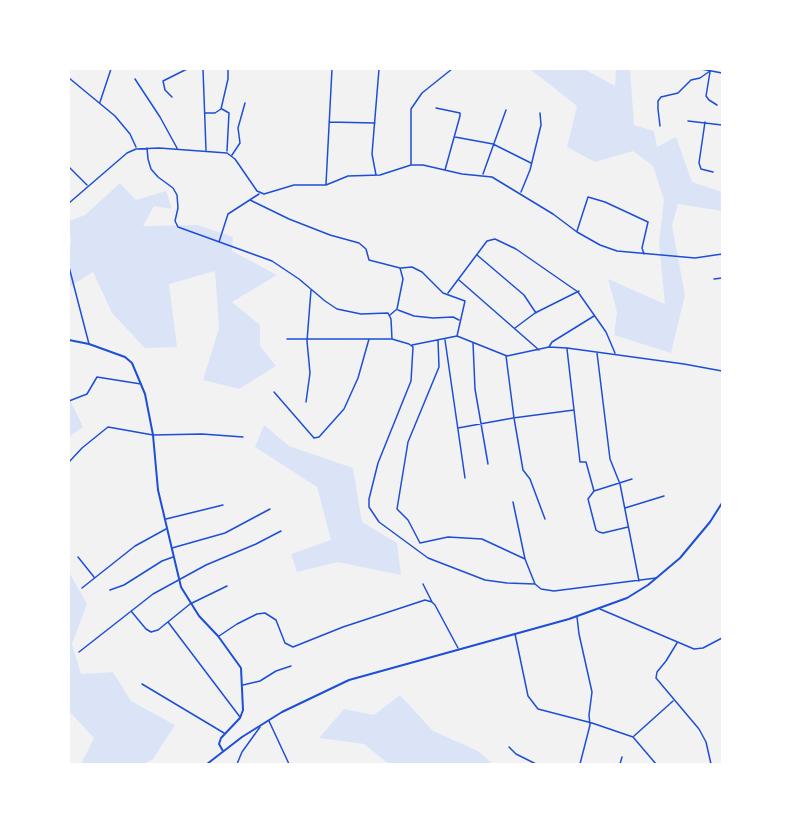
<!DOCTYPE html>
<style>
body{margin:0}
#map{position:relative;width:791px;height:833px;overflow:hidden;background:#f2f2f2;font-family:"Archivo Narrow",sans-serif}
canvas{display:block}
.frame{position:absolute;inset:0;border:70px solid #fff;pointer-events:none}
</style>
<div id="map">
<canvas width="791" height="833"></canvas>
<div class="frame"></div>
</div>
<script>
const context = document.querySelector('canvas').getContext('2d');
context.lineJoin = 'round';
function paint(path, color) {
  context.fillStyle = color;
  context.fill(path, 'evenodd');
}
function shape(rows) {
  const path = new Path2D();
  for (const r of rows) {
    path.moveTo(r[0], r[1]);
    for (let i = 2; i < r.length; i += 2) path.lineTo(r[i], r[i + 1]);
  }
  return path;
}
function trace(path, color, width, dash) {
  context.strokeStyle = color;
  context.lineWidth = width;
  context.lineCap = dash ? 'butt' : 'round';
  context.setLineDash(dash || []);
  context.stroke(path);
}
const green = shape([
 [530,69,584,69,615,86,616,69,630,69,634,125,654,131,657,147,676,137,692,182,722,192,722,211,678,204,672,226,685,295,671,353,614,335,617,312,608,279,665,304,659,243,664,200,653,166,633,151,595,162,567,147,577,106],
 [120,183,136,200,166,191,172,209,154,206,143,226,198,225,233,237,232,251,277,275,232,302,260,325,260,346,276,366,239,389,203,380,219,328,215,271,169,284,177,347,145,348,112,313,93,272,69,287,69,247,71,243,69,221,85,215],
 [69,398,83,427,69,437],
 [264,425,289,446,353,468,362,522,397,543,401,575,338,562,297,572,291,554,331,540,317,487,255,447],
 [69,572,87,604,72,644,81,674,113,672,131,701,175,725,153,759,144,764,81,764,94,738,69,711],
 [400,695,433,731,478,751,493,764,389,764,364,744,319,738,344,709,374,715]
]);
const minor = shape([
 [203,69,206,150],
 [701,69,722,73],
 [710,72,706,96,709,100,717,105],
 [69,78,115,116,130,134,136,147],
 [135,79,160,117,177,148],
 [172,97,165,90,163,81,187,69],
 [100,102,111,69],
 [436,108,460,113,460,116,445,170],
 [222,109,229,113,227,151],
 [205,113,215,113,221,109,228,79,228,69],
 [688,121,722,125],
 [329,122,375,123],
 [705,122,699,163,701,169,713,172],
 [660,126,658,109,658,101,661,97,678,93,691,80,700,78,710,71],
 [455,137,493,144,531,163],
 [147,148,148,159,151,169,158,177,173,188,177,195,178,208,175,221,178,227,272,261,299,279,325,301,337,309,361,314,388,313,391,319,392,339,409,344,413,347,411,381,378,463,369,499,369,507,379,522,428,558,485,580,507,583,535,584],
 [232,155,240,143,238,128,245,103],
 [411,164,411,109,422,93,452,69],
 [69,167,87,185],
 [483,174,506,110],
 [376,175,372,154,379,69],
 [326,184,332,69],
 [521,192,530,170,541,125,540,113],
 [250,200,289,219,330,235,359,243,366,249,369,260,400,268,403,279,397,309,390,315],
 [69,203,127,153,136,149,159,148,227,153,235,159,257,191,264,194,294,185,326,185,348,176,380,175,411,165,423,165,462,174,492,177,553,214,577,232,600,245,617,251,695,258,722,254],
 [577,231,588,197,605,202,648,222,642,248,644,254],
 [219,242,228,214,259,194],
 [477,255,524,295,536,313],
 [69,267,89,344],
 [401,268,412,267,422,272,443,293,465,301,457,336],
 [714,279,722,278],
 [459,280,539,350],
 [448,293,487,241,495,239,516,249,578,292,606,332,615,353],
 [398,310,414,316,433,318,453,317,459,320],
 [515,328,535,313,579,291],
 [287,339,391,339],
 [438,340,439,367,408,442,397,509,408,520,420,543,448,537,482,539,525,559],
 [445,340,465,478],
 [473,343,475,389,488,464],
 [412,345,457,336,507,356,549,347,567,348,684,364,722,371],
 [549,347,552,342,594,316],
 [567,349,580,462,586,462,594,491],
 [597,353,610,459,620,484,639,581],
 [506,356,514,418,523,470,530,479,545,519],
 [274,392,314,438,319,437,344,409,358,378,369,339],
 [69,401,87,394,97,377,141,384],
 [306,402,310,373,307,341,311,290],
 [458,428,513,418,574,410],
 [69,462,82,448,108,427,153,435,202,434,243,437],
 [513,502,525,559,535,584,541,589,554,591,656,578],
 [625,508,664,496],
 [166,519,223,505],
 [628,527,603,533,599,532,596,530,588,499,594,491,632,479],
 [172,548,225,533,270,509],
 [78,557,94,577],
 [423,584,432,602],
 [82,588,135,546,166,529],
 [110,590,124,585,162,561,173,557],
 [600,609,694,649,703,648,722,638],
 [131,611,146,629,151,632,158,630,190,604,227,586],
 [577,617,579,634,592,692,589,715,590,725,580,764],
 [168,622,240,717],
 [515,634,528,696,538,709,592,723,633,737,656,764],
 [219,636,237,624,257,614,265,613,276,620,285,643,293,647,343,627,425,600,432,602,435,605,458,648],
 [677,643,666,661,657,672,656,678,699,729,706,742,711,764],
 [79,652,153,594,206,565,256,544,281,531],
 [142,684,224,733],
 [243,685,260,681,276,671,291,666],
 [269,721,289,764],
 [634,736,673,701],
 [509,747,516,754,536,764],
 [237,764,242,752,260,727],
 [620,764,622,757]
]);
const tertiary = shape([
 [69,340,89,344,125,357,132,363,145,394,153,435,158,490,181,587,199,616,218,636,241,668,243,710,240,718,221,738,219,744,223,751]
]);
const trunk = shape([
 [207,764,242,737,282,712,349,680,569,619,627,598,648,585,680,558,710,522,722,503]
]);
paint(green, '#dbe4f7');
trace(minor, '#1d4ed8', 1.5);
trace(tertiary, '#1d4ed8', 2);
trace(trunk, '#1d4ed8', 2);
</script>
